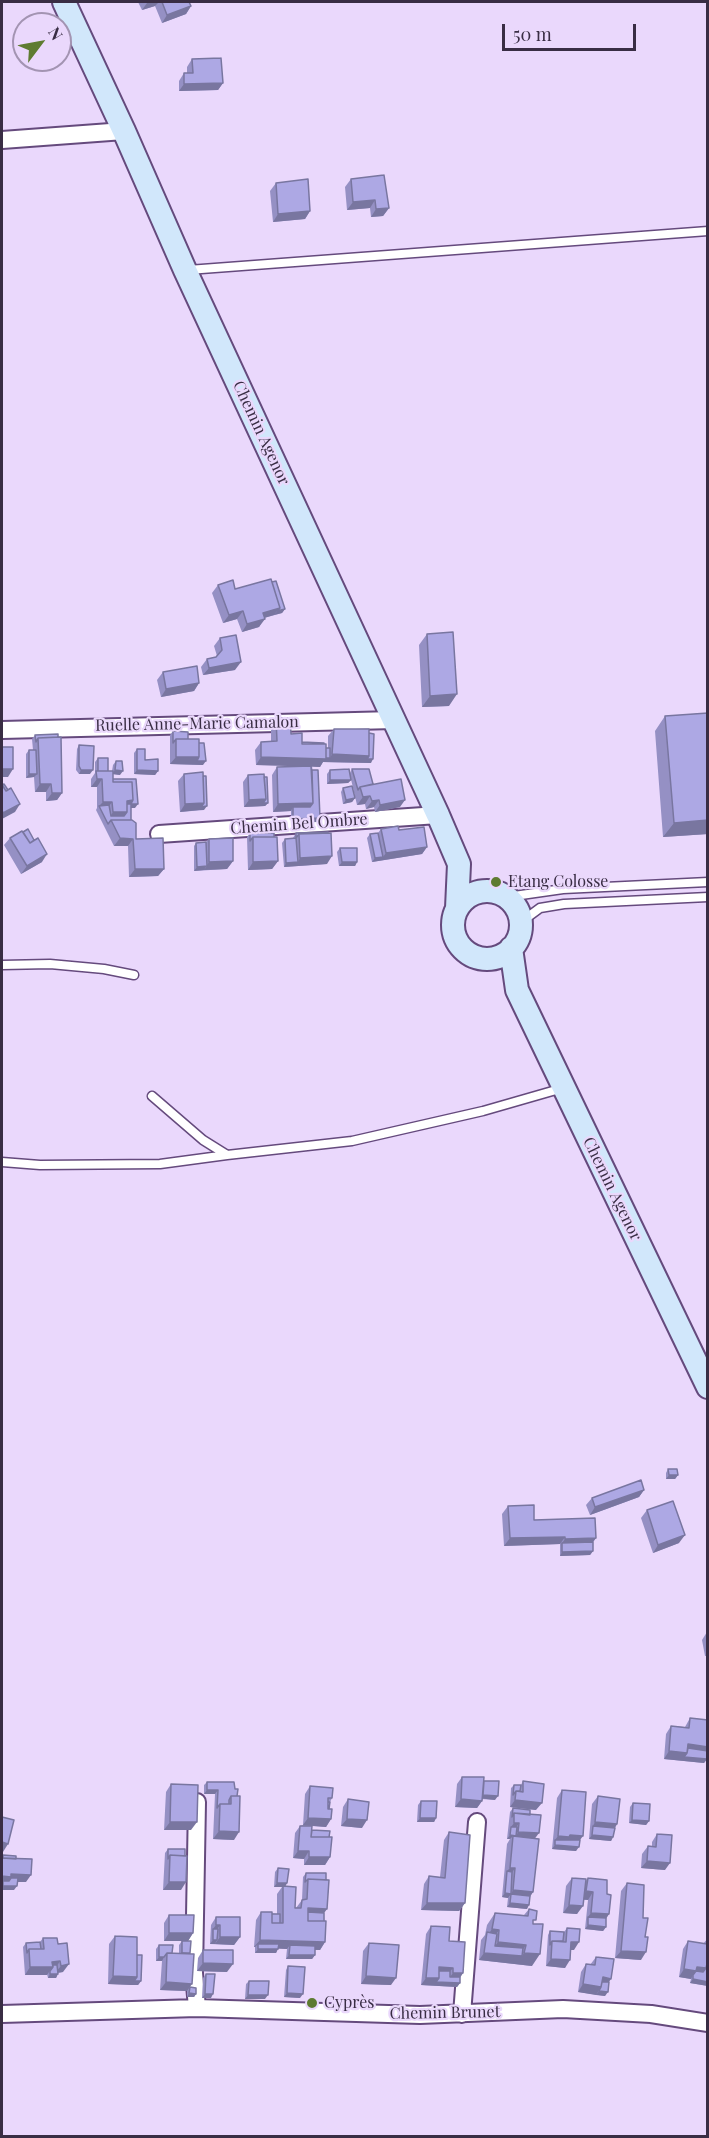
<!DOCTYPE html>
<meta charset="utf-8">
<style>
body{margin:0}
#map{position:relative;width:709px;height:2138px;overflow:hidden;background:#ead8fc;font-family:"Playfair Display",serif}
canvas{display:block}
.frame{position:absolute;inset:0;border:3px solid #392d44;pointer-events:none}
.north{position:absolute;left:12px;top:12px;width:60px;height:60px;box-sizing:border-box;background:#ead8fc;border:2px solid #a394b2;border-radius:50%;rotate:58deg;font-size:16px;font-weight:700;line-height:24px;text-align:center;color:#392d44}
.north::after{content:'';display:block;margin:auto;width:21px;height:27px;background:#5e7b31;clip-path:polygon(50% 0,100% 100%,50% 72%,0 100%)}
.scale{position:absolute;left:502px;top:24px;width:134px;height:27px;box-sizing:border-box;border:3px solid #392d44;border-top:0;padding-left:8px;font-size:18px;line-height:21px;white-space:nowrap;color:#392d44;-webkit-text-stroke:4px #ead8fc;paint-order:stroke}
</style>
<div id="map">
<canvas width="709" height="2138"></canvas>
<div class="frame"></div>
<div class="north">N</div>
<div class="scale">50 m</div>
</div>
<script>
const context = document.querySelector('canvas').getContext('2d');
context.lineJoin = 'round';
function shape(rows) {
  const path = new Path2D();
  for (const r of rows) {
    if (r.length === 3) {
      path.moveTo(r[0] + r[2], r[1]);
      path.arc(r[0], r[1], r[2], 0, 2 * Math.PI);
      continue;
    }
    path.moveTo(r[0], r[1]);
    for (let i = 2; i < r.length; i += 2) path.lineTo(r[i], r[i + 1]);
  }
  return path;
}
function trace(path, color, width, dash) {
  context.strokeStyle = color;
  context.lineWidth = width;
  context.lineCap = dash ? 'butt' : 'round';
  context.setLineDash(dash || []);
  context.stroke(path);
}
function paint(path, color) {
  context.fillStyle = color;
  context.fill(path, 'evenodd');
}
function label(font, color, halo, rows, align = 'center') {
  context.font = font + ' "Playfair Display",serif';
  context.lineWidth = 4.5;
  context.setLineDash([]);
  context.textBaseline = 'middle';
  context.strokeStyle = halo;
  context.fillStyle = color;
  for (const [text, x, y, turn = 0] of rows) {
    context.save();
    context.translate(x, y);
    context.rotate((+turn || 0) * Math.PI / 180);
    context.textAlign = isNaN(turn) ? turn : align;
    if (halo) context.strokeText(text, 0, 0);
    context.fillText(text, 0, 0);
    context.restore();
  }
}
const lane = shape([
 [188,270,708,231],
 [507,897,563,889,708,882],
 [521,922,540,908,564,904,708,897],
 [2,965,50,964,104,969,134,975],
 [152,1096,203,1140,227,1155,352,1141,483,1111,563,1088],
 [2,1162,40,1165,160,1164,227,1155]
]);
const street = shape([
 [2,140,124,131],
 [2,730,394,720],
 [159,834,438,815],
 [197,1802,194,1973,197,2008],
 [2,2014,197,2008,420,2015,563,2009,651,2014,708,2023],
 [462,2014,477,1822]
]);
const secondary = shape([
 [64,2,124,131,185,270,438,815,459,864,457,908],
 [487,925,34],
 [511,948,517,990,708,1387]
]);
const wall = shape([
 [138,2,189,2,191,6,186,14,162,23,155,6,142,10],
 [192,59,223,83,218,90,179,91,179,81,184,73,187,73,187,67],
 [351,179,389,208,383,216,371,217,370,208,347,210,345,187],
 [276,183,310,211,305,219,273,222,270,191],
 [218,585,235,589,285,609,282,613,264,618,259,627,242,632,237,619,223,623,212,593],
 [427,634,449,706,422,707,419,645],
 [220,638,235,670,203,675,201,667,207,659,216,657,217,656,214,646],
 [163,672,199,683,194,691,161,697,157,680],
 [708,713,708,834,663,837,655,731,665,716],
 [276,718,291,734,302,742,326,748,328,748,328,736,334,729,371,763,323,762,320,767,312,766,320,818,317,822,291,823,291,811,273,812,272,775,277,767,305,766,256,765,255,750,261,742,271,741,271,726],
 [173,731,188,739,203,765,170,764,170,735],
 [58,734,62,793,57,800,46,801,46,792,35,792,34,777,26,778,26,754,29,750,33,750,32,739,35,735],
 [79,745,90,774,79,774,76,770,77,749],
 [137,749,145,760,158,771,155,775,134,774,134,753],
 [98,758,108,771,112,771,113,765,116,761,120,775,113,774,113,779,135,808,131,808,131,820,136,839,164,869,158,876,129,877,128,846,114,846,96,810,97,808,97,787,91,787,91,779,95,773,95,762],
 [352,769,373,784,400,807,375,812,374,807,366,809,365,804,357,805,350,775,351,780,348,783,327,784,327,774,330,770,350,773],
 [184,774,204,810,180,812,178,781],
 [248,775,268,803,265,806,244,807,243,782],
 [343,788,355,798,352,802,343,804,341,792],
 [381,829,399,830,427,847,422,854,372,862,367,838,370,834,378,833],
 [23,832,34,840,42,862,21,874,4,845,10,838],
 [328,832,327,864,284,867,282,843,285,839,293,838,296,833],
 [250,833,278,861,272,869,248,870,247,837],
 [209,839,233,861,227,869,194,871,194,846,196,843,206,842],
 [340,848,357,862,355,866,339,866,337,852],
 [668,1469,678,1475,675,1479,666,1479,666,1473],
 [644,1490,639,1497,590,1515,586,1505,592,1498],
 [508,1506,534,1520,596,1538,593,1542,593,1551,590,1555,560,1556,560,1544,504,1546,502,1514],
 [647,1510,679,1543,653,1553,641,1518],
 [707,1632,708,1656,705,1656,702,1640],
 [690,1718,707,1759,704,1763,664,1759,666,1734,671,1726,685,1727],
 [462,1777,484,1781,495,1800,482,1799,482,1801,477,1808,455,1807,457,1784],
 [523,1781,536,1810,510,1807,511,1788,514,1785,521,1785],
 [207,1782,234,1782,234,1840,213,1839,215,1794,204,1794,204,1785],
 [171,1784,191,1830,164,1830,166,1792],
 [310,1786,332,1798,330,1802,329,1809,331,1819,326,1827,312,1826,312,1830,330,1857,325,1865,304,1865,304,1859,293,1858,295,1833,300,1826,303,1825,305,1794],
 [562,1790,580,1840,576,1851,552,1849,557,1798],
 [598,1796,617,1824,615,1828,613,1837,611,1841,589,1839,592,1804],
 [348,1799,362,1828,341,1826,343,1807],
 [421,1801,436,1818,434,1822,417,1822,418,1805],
 [633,1803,649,1821,646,1825,629,1823,630,1807],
 [513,1808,530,1815,535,1838,533,1892,530,1896,527,1909,507,1907,508,1898,502,1897,507,1844,510,1839,507,1839,510,1812],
 [449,1832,465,1903,459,1911,421,1910,424,1884,429,1876,440,1877,444,1840],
 [657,1834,665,1870,641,1868,642,1854,648,1846,652,1846,652,1842],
 [168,1849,185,1856,181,1890,163,1890,165,1853],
 [278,1868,287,1883,285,1886,295,1908,296,1908,302,1900,303,1877,306,1873,324,1913,325,1942,320,1950,315,1950,315,1955,312,1959,286,1959,287,1949,278,1948,276,1953,255,1953,255,1947,254,1947,256,1920,261,1912,277,1914,277,1894,282,1887,274,1887,275,1872],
 [572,1878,585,1882,588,1878,607,1894,609,1914,606,1918,606,1927,603,1931,585,1929,588,1900,583,1900,577,1914,563,1913,566,1886],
 [627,1883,641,1960,615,1958,621,1891],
 [529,1909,533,1924,532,1966,479,1960,481,1940,485,1935,487,1925,495,1913,524,1915],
 [169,1915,193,1933,188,1941,190,1987,196,1994,194,1997,187,1997,187,1991,160,1990,162,1961,156,1961,156,1949,159,1945,172,1953,179,1953,179,1945,182,1941,164,1941,164,1923],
 [216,1917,240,1937,234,1945,210,1944,211,1925],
 [431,1926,449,1941,463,1973,460,1977,460,1983,457,1987,421,1985,426,1934],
 [567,1928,574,1950,571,1950,565,1968,546,1966,548,1935,550,1931,564,1932],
 [115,1936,137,1955,141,1981,138,1985,108,1984,109,1944],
 [43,1938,57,1938,63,1972,58,1973,56,1978,48,1978,47,1974,25,1975,23,1947,26,1943,40,1942],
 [708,1938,708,1986,690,1983,691,1979,679,1977,683,1949,688,1941,703,1944],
 [369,1943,391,1985,361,1984,363,1951],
 [203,1950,227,1972,197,1971,198,1958],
 [596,1957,609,1982,605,1996,578,1992,581,1972,586,1964,590,1965],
 [288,1966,300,1998,284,1997,286,1970],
 [206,1974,211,1998,202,1998,203,1978],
 [249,1981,265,1999,245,1999,246,1984]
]);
const shadedWall = shape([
 [151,2,159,2,155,6,142,10,147,3],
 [191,6,186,14,162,23,167,15],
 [223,83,218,90,179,91,184,84],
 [375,200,370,208,347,210,353,202],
 [389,208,383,216,371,217,376,209],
 [310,211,305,219,273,222,278,214],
 [280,608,274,615,257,620,263,613],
 [285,609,282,613,274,615,277,611],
 [243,611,237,619,223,623,229,615],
 [265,619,259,627,242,632,247,624],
 [241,662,235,670,203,675,209,668],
 [199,683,194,691,161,697,166,689],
 [457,694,449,706,422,707,430,696],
 [332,754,369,756,373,759,371,763,323,762,320,767,256,765,261,757,330,758],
 [176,757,199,757,206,761,203,765,170,764],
 [2,769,13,769,8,777,2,777],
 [81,770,93,770,90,774,79,774],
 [115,770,123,771,120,775,112,774],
 [137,770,158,771,155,775,134,774],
 [29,774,37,774,34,777,26,778],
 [97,779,102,779,97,787,91,787],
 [330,780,351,780,348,783,327,784],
 [40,784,51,784,46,792,35,792],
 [52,793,62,793,57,800,46,801],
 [370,796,365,804,357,805,363,797],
 [355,798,352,802,343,804,346,800],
 [266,799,268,803,265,806,244,807,249,800],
 [133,800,138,804,135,808,124,808,127,801],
 [379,800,374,807,366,809,372,801],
 [405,800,400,807,375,812,380,805],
 [103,802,112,802,107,809,99,806],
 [204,803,199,810,180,812,185,804],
 [313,803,307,811,293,807,291,811,273,812,278,804],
 [20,804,15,812,2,819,2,815,3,813],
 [207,806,204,810,199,810,201,807],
 [113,812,127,812,121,819,108,820],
 [320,818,317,822,291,823,293,819],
 [708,820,708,834,663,837,674,823],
 [120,838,133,839,128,846,114,846],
 [427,847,422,854,372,862,375,858,383,857,386,853],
 [47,854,42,862,21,874,27,866],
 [332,856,327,864,284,867,286,863,298,862,300,858],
 [233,861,227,869,204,870,209,862],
 [278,861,272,869,248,870,253,862],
 [342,862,357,862,355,866,339,866],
 [207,866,204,870,194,871,197,867],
 [135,869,164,869,158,876,129,877],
 [669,1475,678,1475,675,1479,666,1479],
 [644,1490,639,1497,590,1515,595,1507],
 [685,1535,679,1543,653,1553,658,1545],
 [565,1537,560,1544,504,1546,510,1538],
 [596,1538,590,1546,562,1543,560,1546,565,1539],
 [593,1551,590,1555,560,1556,562,1552],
 [688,1744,708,1747,708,1752,685,1752],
 [669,1751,687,1753,707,1759,704,1763,664,1759],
 [207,1790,218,1790,215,1794,204,1794],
 [480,1794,498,1796,495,1800,478,1798],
 [461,1799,482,1801,477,1808,455,1807],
 [515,1800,542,1803,536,1810,510,1807],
 [308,1818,331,1819,326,1827,303,1825],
 [420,1818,436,1818,434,1822,417,1822],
 [347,1819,367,1820,362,1828,341,1826],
 [632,1820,649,1821,646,1825,629,1823],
 [170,1822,197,1822,191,1830,164,1830],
 [595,1822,617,1824,612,1832,593,1826],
 [514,1823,519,1823,514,1831,511,1827],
 [219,1831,239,1832,234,1840,213,1839],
 [518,1832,539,1833,533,1841,513,1836,510,1839,507,1839,510,1835,516,1836],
 [570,1835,583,1836,577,1844,555,1840,558,1836],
 [592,1835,613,1837,611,1841,589,1839],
 [2,1842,8,1844,3,1852,2,1851],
 [555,1845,579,1847,576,1851,552,1849],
 [298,1851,309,1851,304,1859,293,1858],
 [309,1857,330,1857,325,1865,304,1865],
 [647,1861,670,1863,665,1870,641,1868],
 [510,1868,515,1868,510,1876,507,1871],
 [11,1874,31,1875,26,1882,8,1882,3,1881,2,1883,2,1876],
 [169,1882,186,1882,181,1890,163,1890],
 [277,1883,287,1883,285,1887,274,1887],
 [3,1886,17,1886,14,1890,2,1890],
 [513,1890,533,1892,528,1900,511,1894],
 [586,1891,593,1892,588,1900,581,1899],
 [505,1893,511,1894,508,1898,502,1897],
 [427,1903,465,1903,459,1911,421,1910],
 [510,1903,529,1905,527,1909,507,1907],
 [569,1905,583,1906,577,1914,563,1913],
 [308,1908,327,1909,322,1916,305,1916],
 [591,1913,609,1914,604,1922,588,1917],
 [216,1925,220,1925,215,1933,213,1929],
 [588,1925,606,1927,603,1931,585,1929],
 [492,1929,499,1930,491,1942,486,1938],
 [169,1933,193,1933,188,1941,164,1941],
 [220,1937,240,1937,234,1945,215,1944],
 [213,1940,217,1940,215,1944,210,1944],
 [260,1940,325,1942,320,1950,290,1949,290,1945,287,1949,258,1948,258,1944,255,1947,254,1947],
 [498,1942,526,1945,518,1956,522,1956,524,1953,540,1954,532,1966,479,1960,484,1953,490,1953],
 [571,1942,579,1942,574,1950,566,1950],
 [258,1949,278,1949,276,1953,255,1953],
 [621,1951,646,1952,641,1960,615,1958],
 [289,1955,315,1955,312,1959,286,1959],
 [159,1957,164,1957,162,1961,156,1961],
 [551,1959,570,1960,565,1968,546,1966],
 [60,1961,55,1969,51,1969,47,1975,25,1975,30,1967,52,1962],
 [203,1963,233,1964,227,1972,197,1971],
 [69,1964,63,1972,55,1973,61,1966],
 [708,1965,708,1973,693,1975,691,1979,679,1977,684,1969],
 [439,1967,453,1968,447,1975,437,1971],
 [453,1973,463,1973,458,1981,447,1981],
 [50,1974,58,1974,56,1978,48,1978],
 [113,1976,137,1977,131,1985,108,1984],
 [366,1976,396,1978,391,1985,361,1984],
 [603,1977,611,1979,606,1986,600,1981],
 [426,1978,439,1978,460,1983,457,1987,421,1985],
 [693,1979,708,1982,708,1986,690,1983],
 [134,1981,141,1981,138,1985,131,1985],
 [166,1982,192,1984,187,1991,160,1990],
 [583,1984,601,1987,596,1995,578,1992],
 [599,1991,608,1992,605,1996,596,1995],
 [189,1993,196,1994,194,1997,187,1997],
 [287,1993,303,1994,300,1998,284,1997],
 [205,1994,213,1994,211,1998,202,1998],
 [248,1995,268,1995,265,1999,245,1999]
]);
const building = shape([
 [162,2,189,2,191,6,167,15,162,2],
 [221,58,223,83,184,84,184,73,193,73,192,59,221,58],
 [384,175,389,208,376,209,375,200,353,202,351,179,384,175],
 [308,179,310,211,278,214,276,183,308,179],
 [271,579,280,608,263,613,265,619,247,624,243,611,229,615,218,585,233,580,235,589,271,579],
 [276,581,285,609,277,611,280,608,272,582,276,581],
 [453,632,457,694,430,696,427,634,453,632],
 [236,635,241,662,209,668,207,659,216,657,222,650,220,638,236,635],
 [197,666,199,683,166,689,163,672,197,666],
 [708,713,708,820,674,823,665,716,708,713],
 [276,718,290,718,291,734,302,733,302,744,326,744,326,759,261,757,261,742,277,741,276,718],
 [334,729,369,729,369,756,332,754,334,729],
 [173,731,188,732,188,739,176,739,173,743,173,731],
 [369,733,374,734,373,759,367,759,369,756,369,733],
 [58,734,58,737,38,738,36,742,35,735,58,734],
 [61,737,62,793,52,793,51,784,40,784,38,738,61,737],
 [176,739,199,739,199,757,176,757,176,739],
 [302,742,324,743,324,744,302,744,302,742],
 [199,743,204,743,206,761,197,761,199,757,199,743],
 [79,745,94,746,93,770,81,770,79,766,79,745],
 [2,747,13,747,13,769,2,769,2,747],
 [326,748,330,748,330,758,326,758,326,748],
 [137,749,145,749,145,760,158,759,158,771,137,770,137,749],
 [29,750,36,750,37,774,29,774,29,750],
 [98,758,108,758,108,771,98,771,98,758],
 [116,761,122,761,123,771,115,770,116,761],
 [311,766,313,803,278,804,277,767,311,766],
 [349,769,351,780,330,780,330,770,349,769],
 [352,769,369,769,373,784,360,787,358,790,352,769],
 [312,770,318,770,320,818,293,819,293,807,310,807,313,803,312,770],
 [96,771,113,771,113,782,132,782,133,800,127,801,127,812,113,812,112,802,103,802,102,779,97,779,96,771],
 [203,772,204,803,185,804,184,774,203,772],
 [264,774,266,799,249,800,248,775,264,774],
 [203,776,206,776,207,806,201,807,204,803,203,776],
 [264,777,267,777,268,803,263,803,266,799,264,777],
 [113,779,136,779,138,804,131,804,133,800,132,782,113,782,113,779],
 [401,779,405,800,380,805,379,800,372,801,370,796,363,797,360,787,401,779],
 [2,784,6,791,11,788,20,804,3,813,2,810,2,784],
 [4,784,8,790,6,791,2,785,4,784],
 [352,786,355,798,346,800,343,788,352,786],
 [127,804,131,804,131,820,111,820,108,824,99,806,109,805,111,816,124,816,127,812,127,804],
 [111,820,132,820,136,823,136,839,163,838,164,869,135,869,133,839,120,838,111,820],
 [398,826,399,830,424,827,427,847,386,853,381,829,398,826],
 [28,829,34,840,30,843,23,832,28,829],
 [22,831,30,843,38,838,47,854,27,866,10,838,22,831],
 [328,832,299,834,296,838,296,833,328,832],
 [250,833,274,833,274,837,253,837,250,841,250,833],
 [331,833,332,856,300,858,299,834,331,833],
 [378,833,383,857,375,858,370,834,378,833],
 [253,837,277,837,278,861,253,862,253,837],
 [233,838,233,861,209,862,209,839,233,838],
 [296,838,298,862,286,863,285,839,296,838],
 [206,842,207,866,197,867,196,843,206,842],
 [340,848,357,848,357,862,342,862,340,848],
 [668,1469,677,1469,678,1475,669,1475,668,1469],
 [641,1480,644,1490,595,1507,592,1498,641,1480],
 [673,1501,685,1535,658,1545,647,1510,673,1501],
 [534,1505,534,1520,595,1518,596,1538,565,1539,565,1537,510,1538,508,1506,534,1505],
 [593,1542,593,1551,562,1552,562,1543,593,1542],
 [690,1718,708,1720,708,1747,688,1744,687,1753,669,1751,671,1726,689,1728,690,1718],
 [688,1748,708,1751,707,1759,684,1757,687,1753,688,1748],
 [462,1777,484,1777,482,1801,461,1799,462,1777],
 [484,1781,499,1781,498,1796,483,1795,484,1781],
 [523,1781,544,1784,542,1803,515,1800,516,1791,523,1792,523,1781],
 [207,1782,234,1782,235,1789,238,1789,237,1796,231,1796,229,1800,229,1804,220,1804,217,1808,218,1790,207,1790,207,1782],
 [171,1784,198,1785,197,1822,170,1822,171,1784],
 [514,1785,521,1785,520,1791,516,1791,513,1795,514,1785],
 [310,1786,333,1788,332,1798,328,1798,328,1809,332,1809,331,1819,308,1818,310,1786],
 [562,1790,586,1792,583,1836,570,1835,569,1837,558,1836,562,1790],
 [231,1796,240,1796,239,1832,219,1831,220,1804,231,1804,231,1796],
 [598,1796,620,1799,617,1824,595,1822,598,1796],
 [348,1799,369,1802,367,1820,347,1819,348,1799],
 [421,1801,437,1801,436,1818,420,1818,421,1801],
 [328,1802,330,1802,329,1809,328,1809,328,1802],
 [633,1803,650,1804,649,1821,632,1820,633,1803],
 [513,1808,530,1810,530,1815,514,1813,512,1817,513,1808],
 [514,1813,541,1815,539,1833,518,1832,519,1823,514,1823,514,1813],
 [2,1817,14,1820,8,1844,2,1842,2,1817],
 [300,1826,312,1826,311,1837,332,1837,330,1857,309,1857,309,1851,298,1851,300,1826],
 [593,1826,615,1828,613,1837,592,1835,593,1826],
 [511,1827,517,1827,516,1836,510,1835,511,1827],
 [312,1830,330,1831,329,1837,311,1837,312,1830],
 [449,1832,470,1835,465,1903,427,1903,429,1876,445,1878,449,1832],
 [657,1834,672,1835,670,1863,647,1861,648,1846,656,1847,657,1834],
 [513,1836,539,1839,533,1892,513,1890,515,1868,510,1868,513,1836],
 [555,1840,580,1840,579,1847,555,1845,555,1840],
 [168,1849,185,1849,185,1856,170,1855,168,1859,168,1849],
 [3,1855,16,1856,16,1859,3,1858,3,1855],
 [170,1855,187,1856,186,1882,169,1882,170,1855],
 [2,1858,32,1859,31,1875,11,1874,11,1877,2,1876,2,1858],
 [278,1868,289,1869,287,1883,277,1883,278,1868],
 [507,1871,512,1872,511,1894,530,1896,529,1905,510,1903,511,1894,505,1893,507,1871],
 [306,1873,326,1873,326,1880,308,1879,305,1882,306,1873],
 [11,1878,18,1878,17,1886,3,1886,3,1881,9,1881,11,1878],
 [572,1878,586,1879,583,1906,569,1905,572,1878],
 [588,1878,607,1880,607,1894,611,1895,609,1914,591,1913,593,1892,586,1891,588,1878],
 [308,1879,329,1880,327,1909,308,1908,308,1921,326,1921,325,1942,260,1940,261,1912,272,1912,272,1923,283,1923,283,1886,296,1887,295,1908,301,1908,302,1900,307,1899,308,1879],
 [627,1883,644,1885,643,1918,648,1918,645,1937,648,1937,646,1952,621,1951,627,1883],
 [529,1909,537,1911,536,1920,533,1920,533,1924,543,1924,540,1954,524,1953,526,1945,498,1942,499,1930,492,1929,495,1913,528,1916,529,1909],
 [308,1912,324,1913,324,1921,308,1921,308,1912],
 [272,1914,280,1914,280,1923,272,1923,272,1914],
 [169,1915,194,1915,193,1933,169,1933,169,1915],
 [216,1917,240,1917,240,1937,220,1937,220,1925,216,1925,216,1917],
 [588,1917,606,1918,606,1927,588,1925,588,1917],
 [431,1926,450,1927,449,1941,465,1942,463,1973,453,1973,453,1968,439,1967,439,1978,426,1978,431,1926],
 [567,1928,580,1929,579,1942,571,1942,570,1960,551,1959,552,1941,566,1942,567,1928],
 [213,1929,218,1929,217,1940,213,1940,213,1929],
 [550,1931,564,1932,563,1941,552,1941,550,1945,550,1931],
 [487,1932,497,1934,495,1946,523,1948,522,1956,484,1953,487,1932],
 [115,1936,137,1937,137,1977,113,1976,115,1936],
 [43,1938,57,1938,58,1944,67,1943,69,1964,61,1966,60,1961,52,1962,53,1967,30,1967,29,1949,44,1949,43,1938],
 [182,1941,191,1941,190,1953,182,1953,182,1941],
 [688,1941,707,1944,708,1942,708,1965,707,1964,706,1968,697,1967,696,1971,684,1969,688,1941],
 [40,1942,41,1949,29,1949,27,1953,26,1943,40,1942],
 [369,1943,399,1945,396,1978,366,1976,369,1943],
 [258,1944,279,1944,278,1949,258,1949,258,1944],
 [159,1945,173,1945,172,1953,167,1953,164,1957,159,1957,159,1945],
 [290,1945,315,1946,315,1955,289,1955,290,1945],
 [203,1950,233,1950,233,1964,203,1963,203,1950],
 [167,1953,194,1954,192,1984,166,1982,167,1953],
 [137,1955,142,1955,141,1981,134,1981,137,1977,137,1955],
 [596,1957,614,1959,611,1979,603,1977,601,1987,583,1984,586,1964,595,1965,596,1957],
 [53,1965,57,1965,58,1974,50,1974,50,1971,53,1967,53,1965],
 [288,1966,305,1967,303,1994,287,1993,288,1966],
 [706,1968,708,1968,708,1982,693,1979,693,1975,696,1971,703,1972,706,1968],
 [439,1971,450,1971,450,1977,460,1977,460,1983,436,1982,439,1978,439,1971],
 [206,1974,215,1974,213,1994,205,1994,206,1974],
 [249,1981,269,1981,268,1995,248,1995,249,1981],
 [602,1982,609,1982,608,1992,599,1991,601,1987,602,1982],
 [190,1987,196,1988,196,1994,189,1993,190,1987]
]);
const markers = [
 [496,882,6,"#5e7b31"],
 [312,2003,6,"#5e7b31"]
];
const streetNames = [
 ["Chemin Agenor",261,433,65],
 ["Ruelle Anne-Marie Camalon",197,724,-1],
 ["Chemin Bel Ombre",299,824,-4],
 ["Chemin Agenor",612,1189,64],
 ["Chemin Brunet",445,2013,-1]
];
const poiNames = [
 ["Etang Colosse",508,882],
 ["Cyprès",324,2003]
];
trace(lane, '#654a7d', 11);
trace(street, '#654a7d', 20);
trace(secondary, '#654a7d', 26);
trace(lane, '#fff', 8);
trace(street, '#fff', 16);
trace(secondary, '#d1e7fb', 22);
paint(wall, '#9590c4');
paint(shadedWall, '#7976a0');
paint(building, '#ada8e4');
trace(building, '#7976a0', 1.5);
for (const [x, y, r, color] of markers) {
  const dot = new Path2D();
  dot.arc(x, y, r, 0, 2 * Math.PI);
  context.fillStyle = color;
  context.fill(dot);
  trace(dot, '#ead8fc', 2);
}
label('16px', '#392d44', '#ead8fc', streetNames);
label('16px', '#392d44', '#ead8fc', poiNames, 'left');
</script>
